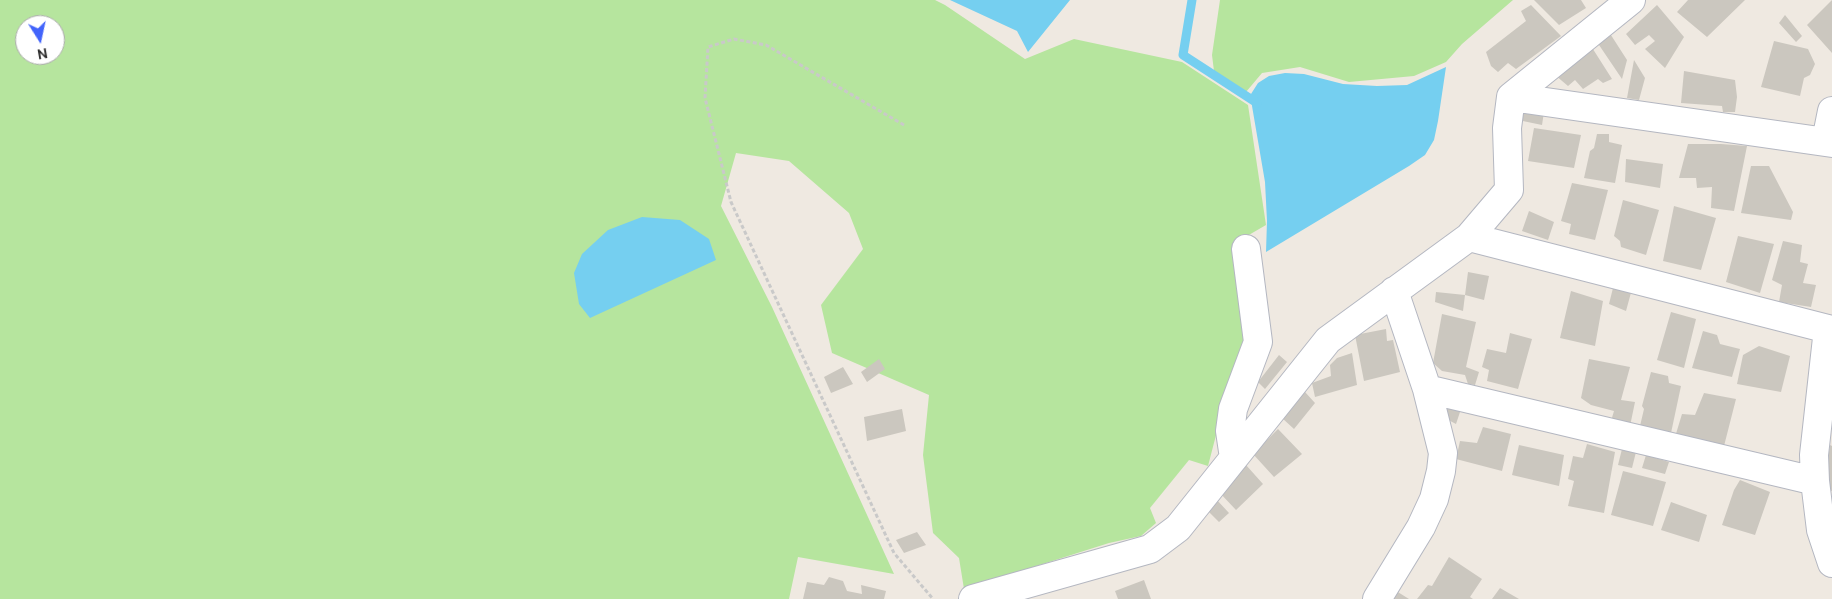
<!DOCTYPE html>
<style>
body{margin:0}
#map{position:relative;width:1832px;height:599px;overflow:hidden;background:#efe9e1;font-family:Ubuntu,sans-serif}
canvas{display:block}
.north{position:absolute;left:15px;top:15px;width:50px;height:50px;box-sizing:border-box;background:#fff;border:1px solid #ababab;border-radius:50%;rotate:170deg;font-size:14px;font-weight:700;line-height:20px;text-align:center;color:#2e2e2e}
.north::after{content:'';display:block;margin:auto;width:18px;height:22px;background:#4264fb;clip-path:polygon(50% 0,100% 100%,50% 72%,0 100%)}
</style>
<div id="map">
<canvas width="1832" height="599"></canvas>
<div class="north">N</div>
</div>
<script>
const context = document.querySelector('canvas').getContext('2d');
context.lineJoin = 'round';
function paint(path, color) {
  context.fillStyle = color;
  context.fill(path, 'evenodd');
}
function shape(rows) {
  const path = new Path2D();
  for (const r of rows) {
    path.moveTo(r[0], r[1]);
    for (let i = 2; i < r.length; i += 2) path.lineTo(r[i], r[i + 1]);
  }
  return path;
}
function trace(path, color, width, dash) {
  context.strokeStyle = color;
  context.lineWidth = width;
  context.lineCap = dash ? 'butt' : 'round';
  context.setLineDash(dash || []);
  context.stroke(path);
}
const green = shape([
 [0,0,935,0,945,5,1025,59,1074,39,1182,62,1248,105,1266,225,1235,243,1244,343,1228,389,1208,466,1189,460,1150,508,1156,523,1141,536,1109,543,964,589,959,558,933,533,923,455,929,395,832,353,821,305,863,249,849,213,789,161,736,153,721,206,772,307,894,574,798,557,789,599,0,599],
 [25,25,55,25,55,55,25,55],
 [1220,0,1513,0,1462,44,1446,62,1414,76,1349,82,1300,67,1262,73,1246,92,1214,71,1212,55]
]);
const water = shape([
 [950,0,1070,0,1028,52,1017,31],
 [1446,67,1438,121,1434,140,1425,155,1409,166,1266,252,1267,221,1265,182,1252,106,1251,94,1258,83,1269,76,1285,73,1304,74,1343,84,1377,86,1407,85],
 [642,217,680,220,709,239,716,260,590,318,579,304,574,273,582,254,608,230]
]);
const stream = shape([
 [1192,0,1183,55,1257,103]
]);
const building = shape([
 [1534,0,1581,0,1586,8,1559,25],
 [1688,0,1745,0,1707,37,1677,12],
 [1832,0,1832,53,1807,25],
 [1531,5,1561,36,1516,69,1508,63,1498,72,1491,66,1486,52,1526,21,1521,11],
 [1657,5,1684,37,1665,68,1645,49,1655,41,1649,35,1635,45,1626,34],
 [1785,15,1802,36,1796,42,1779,23],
 [1609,32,1627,60,1622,79,1597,42],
 [1774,41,1808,49,1815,64,1810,75,1804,78,1800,96,1761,87],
 [1591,46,1612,79,1603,83,1598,79,1583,89,1575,80,1568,86,1555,75],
 [1634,60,1645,78,1639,100,1627,98],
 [1684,71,1735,80,1737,97,1735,112,1723,112,1722,106,1681,103],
 [1517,108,1544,112,1542,125,1518,120],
 [1534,128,1581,135,1574,168,1528,161],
 [1597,134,1609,134,1609,142,1622,145,1615,183,1584,178,1590,151,1594,148],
 [1688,144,1721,144,1747,146,1734,211,1711,208,1712,187,1697,188,1696,178,1679,178],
 [1626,159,1663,164,1660,188,1625,182],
 [1751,166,1769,166,1793,212,1791,220,1741,213],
 [1572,183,1608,190,1595,240,1569,234,1571,224,1561,221],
 [1623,200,1659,210,1646,255,1621,247,1620,241,1614,236],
 [1674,206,1716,218,1701,270,1663,261],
 [1529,211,1554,222,1548,240,1522,231],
 [1738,236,1774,244,1760,293,1726,282],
 [1783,241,1802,245,1800,262,1808,264,1803,283,1816,285,1811,307,1779,302,1782,285,1772,280],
 [1468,272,1489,276,1484,300,1465,295],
 [1614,284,1632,289,1626,311,1609,304],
 [1571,291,1603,301,1595,346,1560,338],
 [1436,292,1465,295,1463,311,1435,302],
 [1671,312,1696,319,1684,368,1657,360],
 [1442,314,1476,322,1466,367,1479,372,1475,385,1468,384,1465,375,1442,371,1433,363],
 [1386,329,1387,341,1393,340,1400,372,1364,381,1355,335],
 [1703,331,1717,335,1720,344,1740,349,1732,377,1692,368],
 [1510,333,1532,339,1518,389,1487,381,1489,370,1482,367,1487,349,1506,353],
 [1759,346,1790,356,1781,392,1737,384,1743,355],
 [1352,353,1357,385,1315,397,1312,383,1331,376,1330,365,1337,358],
 [1279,355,1287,362,1265,389,1258,382],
 [879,359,885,369,867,382,861,372],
 [1589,359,1630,367,1621,400,1635,402,1630,426,1611,421,1614,411,1591,405,1581,398],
 [843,367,853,384,831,393,824,377],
 [1651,372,1668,376,1669,383,1681,386,1671,433,1640,426,1644,409,1642,406],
 [1305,392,1315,403,1294,429,1282,418],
 [1704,393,1736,399,1724,446,1675,437,1682,414,1695,415],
 [1436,398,1462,406,1456,424,1437,414],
 [902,409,906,431,867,441,864,417],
 [1483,427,1511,434,1502,471,1456,459,1460,441,1477,443],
 [1278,429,1302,454,1274,477,1253,454],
 [1587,444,1615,452,1604,513,1568,506,1574,481,1568,479,1573,456,1583,458],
 [1519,445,1564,455,1559,486,1512,475],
 [1830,445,1832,446,1832,491,1824,490],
 [1622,449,1636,452,1632,468,1618,465],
 [1646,455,1669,462,1665,474,1642,468],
 [1246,465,1263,484,1236,510,1219,492],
 [1623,471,1666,482,1653,526,1611,515],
 [1740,480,1770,492,1755,535,1722,525,1734,490],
 [1216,499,1229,513,1219,522,1205,508],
 [1671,502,1707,515,1699,542,1661,530],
 [917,532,926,545,904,553,896,540],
 [1449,557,1482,579,1470,597,1473,599,1417,599,1428,585,1432,586],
 [829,577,843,581,847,591,862,594,861,585,886,591,884,599,803,599,807,582,824,585],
 [1144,580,1151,599,1118,599,1115,591],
 [1500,588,1519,599,1492,599],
 [1393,589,1409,599,1387,599]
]);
const path = shape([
 [904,125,766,45,734,39,708,47,705,98,731,202,894,553,933,599]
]);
const street = shape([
 [1511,97,1631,0],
 [1826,141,1832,111],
 [1469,237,1828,329,1814,455,1815,481,1821,530,1832,563],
 [1394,291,1427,389,1815,481],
 [1234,458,1230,431,1233,409,1258,342,1246,249],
 [973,599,1150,549,1178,528,1328,340,1469,237,1509,190,1507,128,1511,97,1832,143],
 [1377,599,1421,527,1434,499,1441,471,1443,453,1427,389]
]);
paint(green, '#b6e59e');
paint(water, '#75cff0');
trace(stream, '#75cff0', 9);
paint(building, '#cbc7bf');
trace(street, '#b4b7c1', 30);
trace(path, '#c9c9c9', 3, [4, 2.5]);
trace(street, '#fff', 28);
</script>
